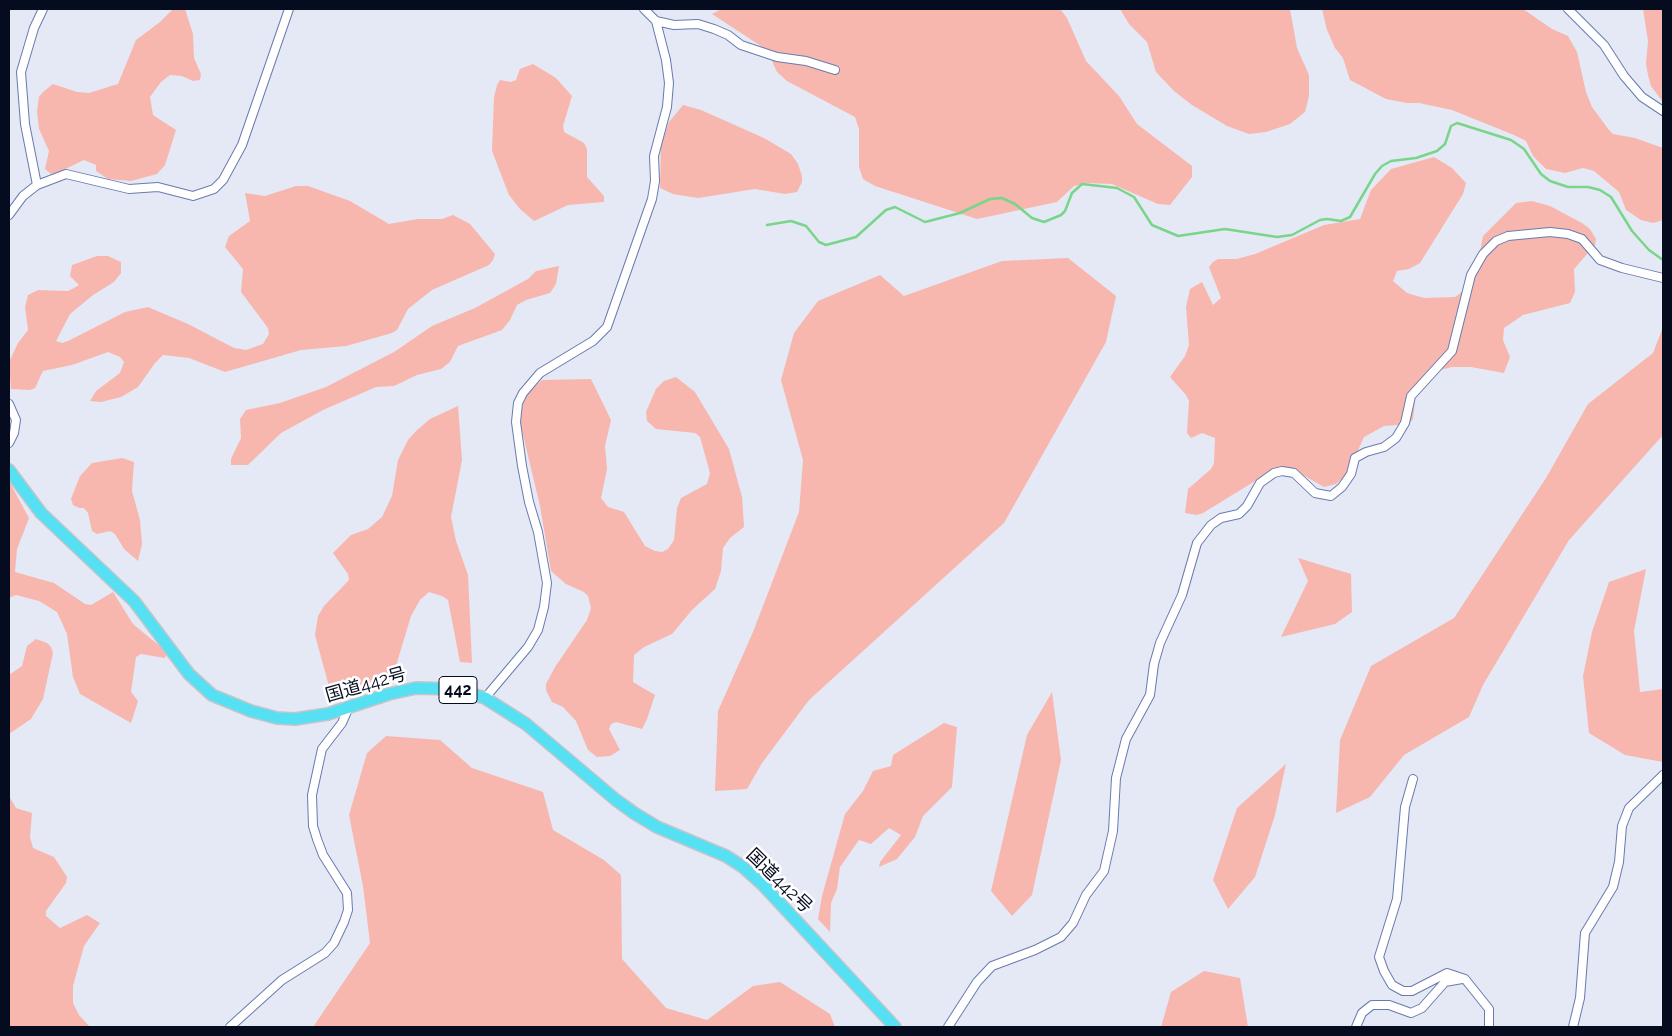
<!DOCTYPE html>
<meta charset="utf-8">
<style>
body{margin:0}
#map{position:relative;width:1672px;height:1036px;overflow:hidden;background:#e5e9f5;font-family:Raleway,sans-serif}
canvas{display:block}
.frame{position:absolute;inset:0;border:10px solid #060c1f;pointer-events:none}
</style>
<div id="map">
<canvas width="1672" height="1036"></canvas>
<div class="frame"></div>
</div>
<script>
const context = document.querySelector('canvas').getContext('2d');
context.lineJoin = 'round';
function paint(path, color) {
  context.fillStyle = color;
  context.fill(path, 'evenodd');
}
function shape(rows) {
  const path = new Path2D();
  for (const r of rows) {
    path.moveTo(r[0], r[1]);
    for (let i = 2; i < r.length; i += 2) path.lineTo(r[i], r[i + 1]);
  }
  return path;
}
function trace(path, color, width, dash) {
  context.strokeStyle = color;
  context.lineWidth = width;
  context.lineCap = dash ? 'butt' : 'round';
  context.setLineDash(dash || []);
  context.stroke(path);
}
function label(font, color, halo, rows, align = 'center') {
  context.font = font + ' Raleway,"Noto Sans JP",sans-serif';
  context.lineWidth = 5;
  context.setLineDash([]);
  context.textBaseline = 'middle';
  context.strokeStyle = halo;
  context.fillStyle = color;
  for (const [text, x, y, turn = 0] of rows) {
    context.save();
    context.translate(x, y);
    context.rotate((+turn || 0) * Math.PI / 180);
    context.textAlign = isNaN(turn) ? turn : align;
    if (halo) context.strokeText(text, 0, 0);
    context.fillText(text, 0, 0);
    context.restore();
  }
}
const green = shape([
 [173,9,185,9,193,34,194,58,201,74,200,80,193,81,182,76,170,75,161,82,150,97,153,115,176,130,165,165,157,174,131,181,108,179,96,171,96,165,84,160,57,173,51,174,45,169,49,151,39,129,37,111,39,97,43,92,53,84,77,92,89,93,118,84,136,40,160,22],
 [721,9,1060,9,1067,18,1086,61,1119,96,1137,124,1192,166,1192,177,1170,205,1158,204,1112,184,1086,183,1074,186,1057,202,977,219,875,186,863,179,859,167,859,129,855,117,787,81,777,72,767,50,712,14],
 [1120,9,1290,9,1297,48,1309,75,1309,96,1305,112,1290,124,1266,132,1249,134,1227,126,1192,105,1174,91,1156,72,1147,42,1129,24],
 [1322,9,1523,9,1552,29,1568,36,1577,52,1586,92,1592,107,1609,130,1613,134,1635,138,1663,148,1663,220,1653,223,1641,220,1626,210,1619,192,1594,171,1583,168,1565,173,1546,169,1533,156,1526,141,1514,135,1452,110,1419,103,1407,103,1386,99,1350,80,1343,58,1335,48,1327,30],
 [1643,9,1663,9,1663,102,1651,86,1648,75,1646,64,1648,41],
 [533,64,556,78,572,96,563,126,564,132,584,143,587,149,587,177,604,196,604,202,568,205,534,221,520,209,509,195,492,151,494,97,497,85,500,80,511,82,516,80,520,69],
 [683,105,701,110,764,138,791,154,798,164,802,176,802,182,797,192,785,194,755,189,698,198,673,194,660,188,661,145,669,122],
 [1434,157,1452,168,1466,183,1463,194,1420,263,1409,269,1397,271,1393,281,1407,293,1424,298,1455,297,1474,283,1483,236,1516,203,1532,201,1550,206,1582,223,1590,229,1596,239,1595,245,1574,269,1575,292,1570,303,1523,315,1504,328,1503,340,1510,357,1504,373,1471,367,1452,367,1440,370,1417,384,1413,419,1409,424,1384,426,1364,437,1347,475,1336,484,1324,487,1303,475,1285,470,1273,470,1203,513,1197,515,1185,513,1188,489,1211,469,1214,463,1215,438,1202,433,1191,438,1187,433,1189,401,1186,395,1170,377,1185,356,1189,345,1186,307,1190,289,1202,282,1213,305,1221,298,1209,267,1213,262,1218,259,1237,259,1255,254,1324,225,1360,219,1371,190,1391,169],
 [296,186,308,186,350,201,389,224,418,219,442,219,453,215,470,224,495,254,493,260,489,265,432,290,408,309,397,330,392,333,346,346,301,350,225,372,189,358,163,355,155,363,138,387,121,397,101,402,90,401,96,391,120,373,124,362,120,357,108,352,72,365,43,371,35,388,30,390,11,389,9,362,18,343,28,330,25,307,28,295,38,290,68,291,74,288,79,285,70,276,72,265,97,256,108,256,121,262,121,273,114,282,93,295,70,314,56,341,62,343,68,341,125,312,148,307,188,324,234,348,246,350,263,344,269,334,268,328,241,292,243,269,225,247,229,236,250,221,245,193,265,196],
 [1068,258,1116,296,1106,342,1004,523,809,700,762,763,747,789,715,791,718,711,753,632,799,512,803,460,781,380,794,333,818,301,880,275,904,296,1002,261],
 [559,266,556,284,550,293,526,300,517,305,510,320,502,330,458,346,450,362,441,369,417,375,394,386,376,387,323,410,281,433,248,465,231,465,231,459,241,438,240,419,246,410,280,403,326,387,394,352,432,326,475,308,528,279,536,271],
 [1663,327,1663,435,1569,540,1483,685,1469,717,1404,755,1370,797,1336,813,1340,740,1371,666,1454,618,1546,478,1588,404,1653,353],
 [676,377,695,392,729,449,742,497,744,527,730,538,723,548,721,571,715,589,692,610,672,634,644,647,634,655,633,682,655,695,647,719,642,729,616,722,611,724,609,729,620,750,610,756,597,757,588,750,576,721,563,707,552,702,546,690,546,684,555,667,587,620,591,608,588,596,584,592,566,584,551,571,540,506,519,418,526,395,542,380,591,379,611,420,605,446,607,469,601,498,608,507,624,512,645,546,655,551,662,552,668,549,674,540,677,508,681,498,707,484,710,473,700,437,695,433,656,429,647,421,646,412,656,389,664,381],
 [458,406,462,460,451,517,456,541,468,575,472,663,460,662,448,600,442,596,429,592,420,600,411,616,392,679,384,686,343,696,331,694,315,635,318,616,324,606,349,580,348,574,333,553,351,535,368,529,382,517,392,496,398,460,408,440,416,431,430,419],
 [122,458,134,462,132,491,140,520,142,544,138,561,124,549,115,534,110,531,97,534,92,531,88,513,84,508,79,508,73,505,71,499,80,476,92,463],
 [9,481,29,518,17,549,15,572,54,583,85,604,91,605,113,592,133,624,167,652,165,658,141,654,136,657,131,692,138,701,131,723,80,694,73,677,67,634,57,612,39,601,16,595,9,598],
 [1298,558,1351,574,1352,612,1335,624,1281,637,1308,581],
 [1646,569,1634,631,1640,692,1663,689,1663,762,1625,755,1589,733,1583,676,1592,632,1609,582],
 [36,639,47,643,51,647,53,653,43,699,31,719,9,734,9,675,22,666,27,646],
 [1052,692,1061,760,1032,895,1012,916,991,891,1027,735],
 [944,723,957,727,952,787,923,816,915,837,897,859,879,867,880,862,901,835,889,828,871,844,859,840,840,867,837,889,831,903,830,932,818,919,822,896,845,814,863,791,873,771,891,766,893,755],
 [386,736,440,740,472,768,543,792,553,830,604,860,621,875,622,959,666,1008,707,1020,753,986,780,982,830,1014,835,1027,313,1027,370,943,363,886,349,815,367,753],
 [1286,764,1275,815,1255,877,1228,909,1213,880,1237,808],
 [9,796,16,808,32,813,30,837,33,848,54,857,67,877,66,883,46,911,46,916,60,928,87,915,100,923,84,946,73,986,73,1003,79,1015,90,1027,9,1027],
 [1204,971,1240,978,1248,1027,1161,1027,1171,992]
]);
const stream = shape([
 [767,225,791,221,806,226,819,242,826,245,856,237,886,210,895,207,925,222,960,213,990,199,1002,198,1015,204,1032,218,1044,222,1061,215,1065,211,1072,193,1082,184,1117,188,1134,197,1152,225,1178,236,1225,229,1277,237,1292,235,1320,220,1327,219,1341,221,1350,217,1375,174,1382,166,1391,161,1416,158,1437,151,1445,144,1451,126,1457,123,1511,140,1524,149,1541,174,1550,181,1568,187,1588,187,1600,190,1611,197,1632,231,1649,250,1663,260]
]);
const minor = shape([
 [1568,9,1604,45,1624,76,1642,97,1663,111],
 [656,21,674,25,698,24,714,29,728,35,741,45,777,57,806,61,835,70],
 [37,185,25,124,21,72,34,28,43,9],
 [9,215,23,196,37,185,66,174,129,189,158,187,193,196,214,189,223,180,242,145,289,9],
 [9,404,16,420,14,433,9,443],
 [485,698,528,647,538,630,544,607,547,583,538,532,529,502,522,466,516,422,518,403,523,393,540,373,593,341,607,327,652,199,655,181,654,156,667,107,669,83,666,60,656,21,644,9],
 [1413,779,1405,807,1397,899,1379,957,1384,971,1392,985,1403,991,1412,991,1447,973,1465,979,1489,1009,1489,1027],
 [230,1027,282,980,325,953,334,943,344,922,348,910,347,893,323,855,317,839,313,826,312,795,322,749,342,723,349,707],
 [948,1027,977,982,992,966,1035,950,1061,937,1073,923,1086,895,1104,871,1113,831,1116,778,1126,739,1150,695,1154,664,1160,643,1182,595,1197,543,1211,525,1221,518,1239,514,1247,506,1260,483,1274,473,1282,471,1294,473,1315,493,1331,496,1342,487,1351,474,1355,458,1366,452,1384,447,1396,438,1405,423,1411,396,1452,351,1471,275,1483,254,1496,241,1508,236,1550,232,1568,234,1582,239,1600,260,1622,268,1663,278],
 [1356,1027,1362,1013,1372,1005,1389,1005,1411,1013,1422,1008,1445,982,1462,979],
 [1573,1027,1580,998,1585,933,1613,887,1619,862,1622,826,1629,808,1663,775]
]);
const highway = shape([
 [9,470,41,513,134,601,189,674,212,695,251,711,277,718,295,719,328,714,389,694,416,688,455,689,485,698,526,724,616,800,634,813,657,827,726,856,743,867,763,885,895,1027]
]);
const shields = [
 [458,690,38]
];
const shieldNames = [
 ["442",458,690]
];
const streetNames = [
 ["国道442号",366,685,-16],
 ["国道442号",779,881,44]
];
paint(green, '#f7b7ae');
trace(stream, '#78d589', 2.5);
trace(minor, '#687baf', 10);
trace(highway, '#c3c5c9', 14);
trace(minor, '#fff', 8);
trace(highway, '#55e0f4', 11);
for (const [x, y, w] of shields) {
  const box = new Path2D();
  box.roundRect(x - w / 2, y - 13.5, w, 27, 4);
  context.fillStyle = '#fff';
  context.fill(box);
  trace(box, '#060c1f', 1);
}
label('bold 16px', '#060c1f', null, shieldNames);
label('18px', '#060c1f', '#fff', streetNames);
</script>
